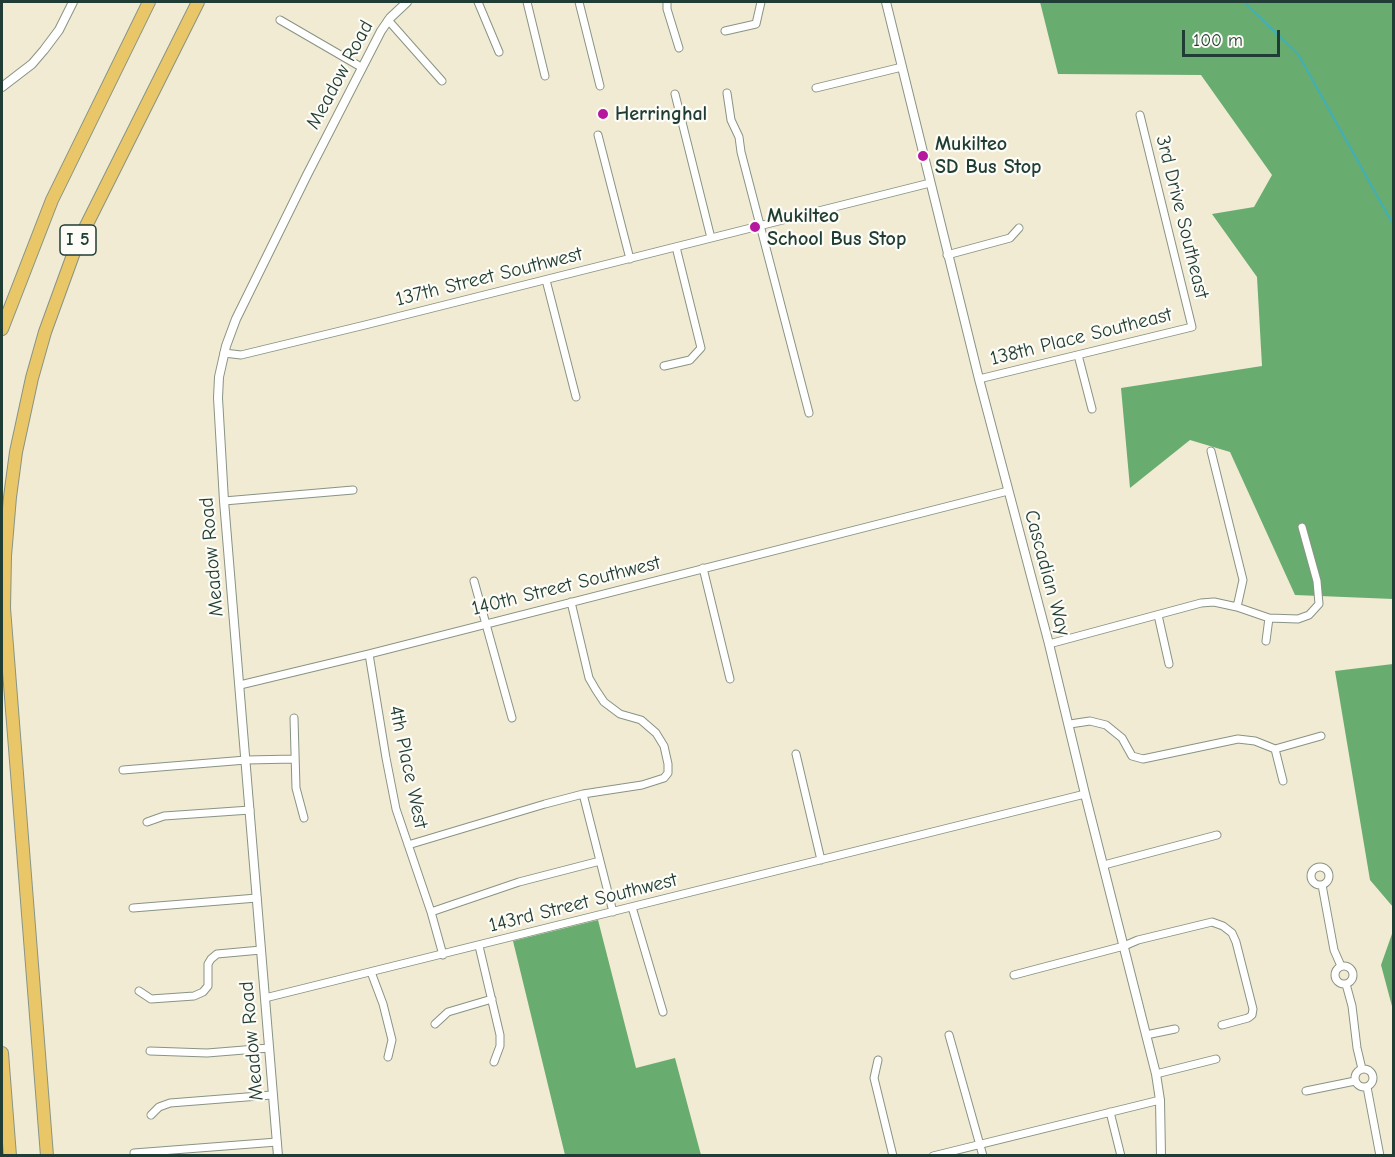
<!DOCTYPE html>
<style>
body{margin:0}
#map{position:relative;width:1395px;height:1157px;overflow:hidden;background:#f1ebd3;font-family:"Comic Neue",sans-serif}
canvas{display:block}
.frame{position:absolute;inset:0;border:3px solid #1f3d34;pointer-events:none}
.scale{position:absolute;left:1182px;top:30px;width:98px;height:27px;box-sizing:border-box;border:3px solid #1f3d34;border-top:0;padding-left:8px;font-size:18px;line-height:21px;white-space:nowrap;color:#1f3d34;-webkit-text-stroke:4px #fdfcf7;paint-order:stroke}
</style>
<div id="map">
<canvas width="1395" height="1157"></canvas>
<div class="frame"></div>
<div class="scale">100 m</div>
</div>
<script>
const context = document.querySelector('canvas').getContext('2d');
context.lineJoin = 'round';
function paint(path, color) {
  context.fillStyle = color;
  context.fill(path, 'evenodd');
}
function shape(rows) {
  const path = new Path2D();
  for (const r of rows) {
    if (r.length === 3) {
      path.moveTo(r[0] + r[2], r[1]);
      path.arc(r[0], r[1], r[2], 0, 2 * Math.PI);
      continue;
    }
    path.moveTo(r[0], r[1]);
    for (let i = 2; i < r.length; i += 2) path.lineTo(r[i], r[i + 1]);
  }
  return path;
}
function trace(path, color, width, dash) {
  context.strokeStyle = color;
  context.lineWidth = width;
  context.lineCap = dash ? 'butt' : 'round';
  context.setLineDash(dash || []);
  context.stroke(path);
}
function label(font, color, halo, rows, align = 'center') {
  context.font = font + ' "Comic Neue",sans-serif';
  context.lineWidth = 4.5;
  context.setLineDash([]);
  context.textBaseline = 'middle';
  context.strokeStyle = halo;
  context.fillStyle = color;
  for (const [text, x, y, turn = 0] of rows) {
    context.save();
    context.translate(x, y);
    context.rotate((+turn || 0) * Math.PI / 180);
    context.textAlign = isNaN(turn) ? turn : align;
    if (halo) context.strokeText(text, 0, 0);
    context.fillText(text, 0, 0);
    context.restore();
  }
}
const forest = shape([
 [1040,2,1393,2,1393,599,1295,595,1230,452,1190,440,1130,488,1121,388,1262,366,1257,277,1212,214,1254,207,1272,175,1201,75,1058,74],
 [1393,664,1394,664,1393,907,1370,880,1335,671],
 [598,920,636,1068,675,1058,701,1155,565,1155,513,941],
 [1393,931,1394,931,1393,1010,1381,965]
]);
const stream = shape([
 [1244,2,1298,54,1394,226]
]);
const minor = shape([
 [478,2,499,52],
 [527,2,545,76],
 [579,2,600,86],
 [667,2,667,9,679,48],
 [280,20,361,67],
 [388,20,442,81],
 [725,31,756,24,761,2],
 [816,88,902,67],
 [727,93,731,120,739,137,741,152,809,413],
 [675,94,711,238],
 [598,135,630,259],
 [947,255,1010,238,1019,228],
 [546,280,576,397],
 [224,353,241,355,365,325,930,183],
 [1078,355,1092,409],
 [664,366,690,360,701,348,676,247],
 [979,379,1192,327,1140,115],
 [1211,451,1243,580,1237,607],
 [224,501,353,490],
 [703,568,730,679],
 [474,581,512,718],
 [1158,615,1169,664],
 [1266,641,1269,618],
 [1049,644,1201,603,1214,602,1237,607,1269,618,1298,619,1309,615,1319,604,1317,581,1302,527],
 [369,654,386,758,396,809,431,912,443,955],
 [240,685,369,654,1008,491],
 [294,718,296,788,304,818],
 [1070,724,1090,721,1106,725,1122,738,1132,756,1143,759,1238,739,1255,741,1275,749,1321,736],
 [1275,749,1283,781],
 [796,754,821,860],
 [123,770,246,760,295,759],
 [583,794,613,912],
 [147,822,164,816,250,810],
 [408,845,545,804,583,794,642,785,664,778,668,773,668,764,664,746,656,733,641,720,620,714,604,702,596,690,589,678,571,602],
 [1104,865,1217,835],
 [1320,876,9],
 [1322,885,1334,950,1341,966],
 [632,907,663,1012],
 [133,908,257,898],
 [431,912,519,882,600,861],
 [479,946,500,1035,500,1046,494,1062],
 [1344,975,9],
 [371,972,383,1004,392,1040,388,1057],
 [1014,975,1124,946,1138,940,1212,922,1223,926,1232,933,1236,942,1253,1009,1252,1015,1248,1018,1222,1025],
 [1346,984,1352,1006,1357,1048,1362,1069],
 [139,991,151,999,194,996,203,992,208,986,208,964,211,959,217,954,261,950],
 [265,998,1085,794],
 [435,1024,448,1012,492,999],
 [949,1035,983,1156],
 [1146,1035,1175,1029],
 [150,1051,207,1053,269,1048],
 [878,1060,874,1078,893,1156],
 [1364,1078,9],
 [1156,1074,1216,1059],
 [1367,1087,1380,1156],
 [1306,1091,1355,1081],
 [1110,1112,1121,1156],
 [151,1115,159,1107,170,1103,272,1095],
 [134,1153,277,1142],
 [933,1156,1160,1100]
]);
const tertiary = shape([
 [886,2,979,379,1049,644,1085,794,1156,1074,1160,1100,1161,1156],
 [2,87,32,64,44,50,59,30,73,2],
 [278,1156,224,501,218,398,219,377,226,346,236,319,307,175,381,31,390,18,407,2]
]);
const motorway = shape([
 [2,329,52,200,149,2],
 [2,1053,10,1156],
 [47,1156,4,608,5,556,10,497,16,452,32,378,45,332,77,244,198,2]
]);
const markers = [
 [603,114,6,"#b5179e"],
 [923,156,6,"#b5179e"],
 [755,227,6,"#b5179e"]
];
const shields = [
 [78,240,36]
];
const shieldNames = [
 ["I 5",78,240]
];
const streetNames = [
 ["Meadow Road",340,75,-62],
 ["3rd Drive Southeast",1182,217,76],
 ["137th Street Southwest",489,277,-14],
 ["138th Place Southeast",1081,337,-14],
 ["Meadow Road",212,557,-95],
 ["Cascadian Way",1047,573,75],
 ["140th Street Southwest",566,586,-14],
 ["4th Place West",408,767,78],
 ["143rd Street Southwest",583,903,-14],
 ["Meadow Road",252,1041,-95]
];
const poiNames = [
 ["Herringhal",615,114],
 ["Mukilteo",935,144],
 ["SD Bus Stop",935,167],
 ["Mukilteo",767,216],
 ["School Bus Stop",767,239]
];
paint(forest, '#69ac70');
trace(stream, '#3fafb9', 2);
trace(minor, '#889484', 9);
trace(tertiary, '#889484', 10);
trace(motorway, '#889484', 14);
trace(minor, '#fff', 7);
trace(tertiary, '#fff', 8);
trace(motorway, '#e9c769', 12);
for (const [x, y, r, color] of markers) {
  const dot = new Path2D();
  dot.arc(x, y, r, 0, 2 * Math.PI);
  context.fillStyle = color;
  context.fill(dot);
  trace(dot, '#fdfcf7', 2);
}
for (const [x, y, w] of shields) {
  const box = new Path2D();
  box.roundRect(x - w / 2, y - 15, w, 30, 4.5);
  context.fillStyle = '#fdfcf7';
  context.fill(box);
  trace(box, '#1f3d34', 1.5);
}
label('bold 18px', '#1f3d34', null, shieldNames);
label('20px', '#1f3d34', '#fdfcf7', streetNames);
label('bold 20px', '#1f3d34', '#fdfcf7', poiNames, 'left');
</script>
